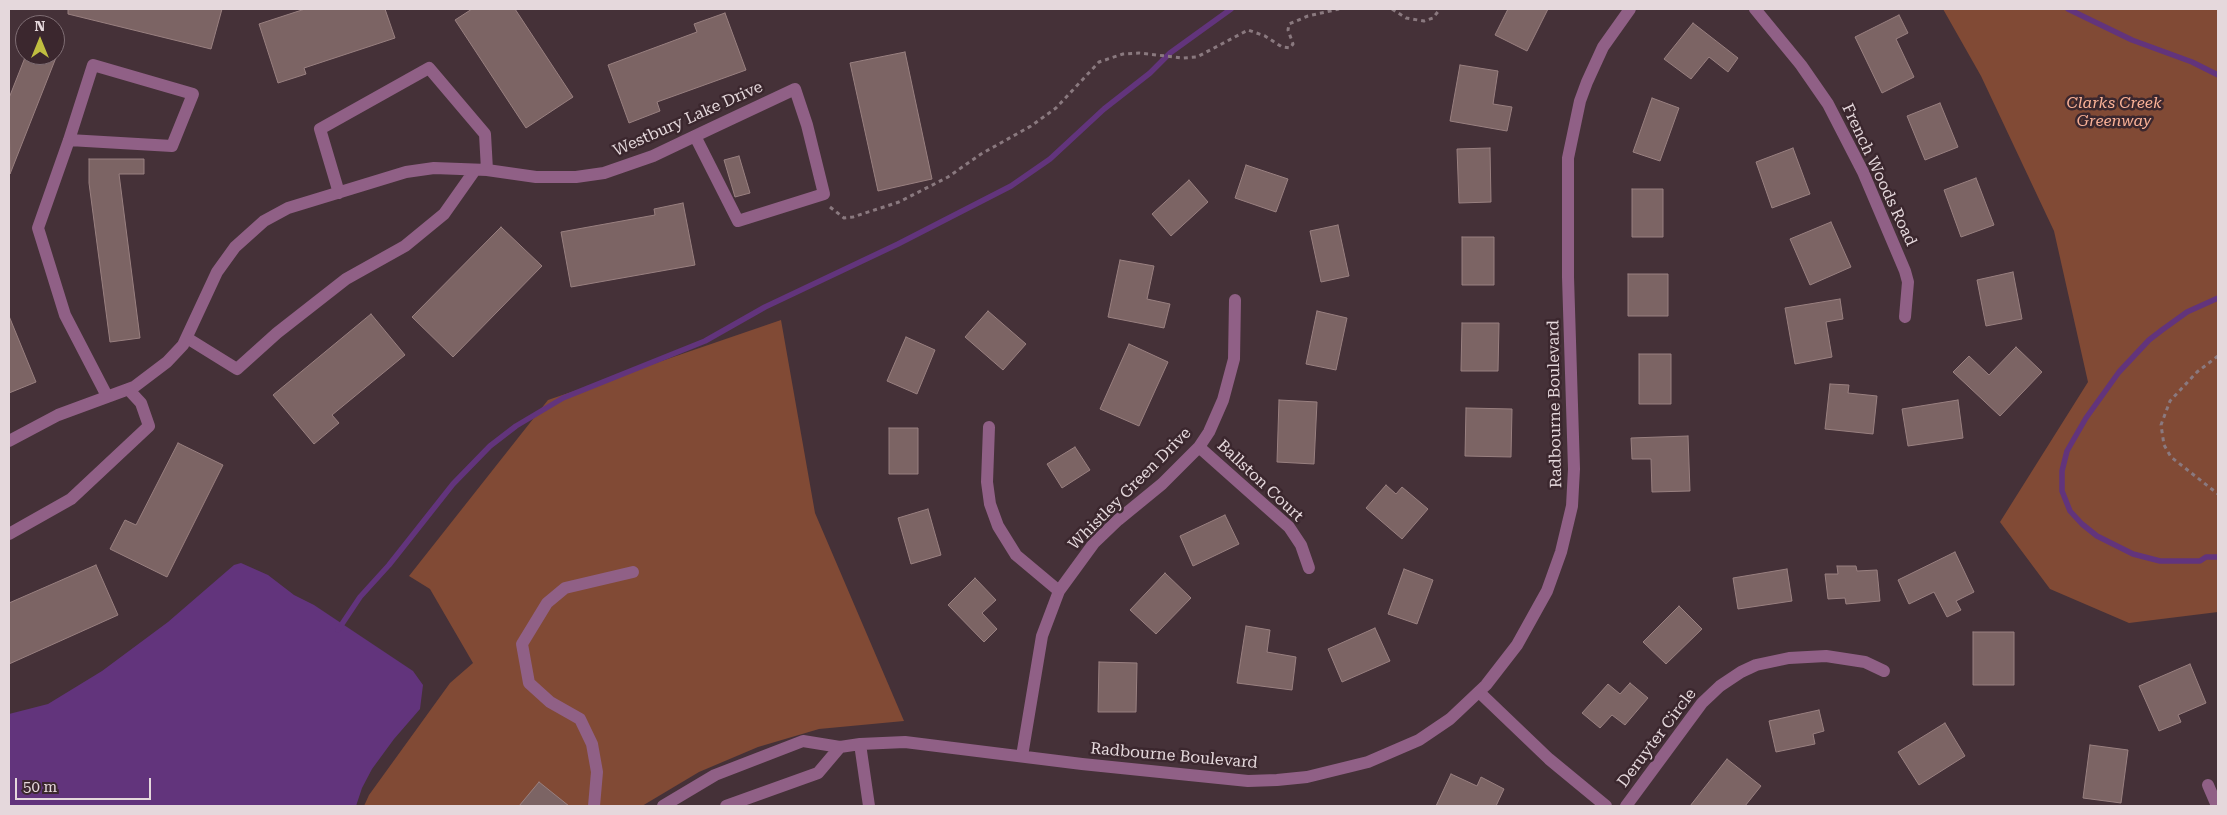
<!DOCTYPE html>
<style>
body{margin:0}
#map{position:relative;width:2227px;height:815px;overflow:hidden;background:#453138;font-family:"Roboto Serif",serif}
canvas{display:block}
.frame{position:absolute;inset:0;border:10px solid #e5d8dc;pointer-events:none}
.north{position:absolute;left:15px;top:15px;width:50px;height:50px;box-sizing:border-box;background:#3b272e;border:1px solid #7f6e74;border-radius:50%;rotate:0deg;font-size:14px;font-weight:700;line-height:20px;text-align:center;color:#e5d8dc}
.north::after{content:'';display:block;margin:auto;width:18px;height:22px;background:#c0be40;clip-path:polygon(50% 0,100% 100%,50% 72%,0 100%)}
.scale{position:absolute;left:15px;top:778px;width:136px;height:22px;box-sizing:border-box;border:2px solid #e5d8dc;border-top:0;padding-left:6px;font-size:15px;line-height:18px;white-space:nowrap;color:#e5d8dc;-webkit-text-stroke:4px #3b272e;paint-order:stroke}
</style>
<div id="map">
<canvas width="2227" height="815"></canvas>
<div class="frame"></div>
<div class="north">N</div>
<div class="scale">50 m</div>
</div>
<script>
const context = document.querySelector('canvas').getContext('2d');
context.lineJoin = 'round';
function paint(path, color) {
  context.fillStyle = color;
  context.fill(path, 'evenodd');
}
function shape(rows) {
  const path = new Path2D();
  for (const r of rows) {
    path.moveTo(r[0], r[1]);
    for (let i = 2; i < r.length; i += 2) path.lineTo(r[i], r[i + 1]);
  }
  return path;
}
function trace(path, color, width, dash) {
  context.strokeStyle = color;
  context.lineWidth = width;
  context.lineCap = dash ? 'butt' : 'round';
  context.setLineDash(dash || []);
  context.stroke(path);
}
function label(font, color, halo, rows, align = 'center') {
  context.font = font + ' "Roboto Serif",serif';
  context.lineWidth = 5;
  context.setLineDash([]);
  context.textBaseline = 'middle';
  context.strokeStyle = halo;
  context.fillStyle = color;
  for (const [text, x, y, turn = 0] of rows) {
    context.save();
    context.translate(x, y);
    context.rotate((+turn || 0) * Math.PI / 180);
    context.textAlign = isNaN(turn) ? turn : align;
    if (halo) context.strokeText(text, 0, 0);
    context.fillText(text, 0, 0);
    context.restore();
  }
}
const green = shape([
 [1943,9,2218,9,2218,612,2129,623,2050,589,2000,522,2088,382,2054,231,1981,76],
 [781,320,815,513,904,721,819,729,758,747,699,772,642,806,364,806,369,795,450,683,473,663,430,589,409,576,548,400]
]);
const water = shape([
 [241,563,268,575,294,595,314,605,413,671,423,685,420,709,394,739,372,769,362,788,356,806,9,806,9,714,48,704,102,671,168,622,234,565]
]);
const stream = shape([
 [2068,9,2132,40,2192,62,2218,75],
 [2218,298,2187,312,2162,330,2149,340,2119,372,2086,418,2067,451,2062,471,2062,491,2070,511,2082,524,2097,536,2133,554,2160,561,2200,561,2206,557,2218,557],
 [338,630,360,597,389,565,453,484,490,446,516,426,563,398,705,341,765,307,898,244,1011,186,1050,159,1104,109,1150,73,1170,53,1231,9]
]);
const building = shape([
 [68,9,222,9,211,49,68,14,68,9],
 [305,9,385,9,395,38,304,68,306,74,278,83,259,24,305,9],
 [472,9,515,9,573,97,526,128,455,20,472,9],
 [1508,9,1548,9,1527,51,1495,35,1508,9],
 [725,13,746,70,657,102,660,111,629,123,608,65,697,32,694,24,725,13],
 [1899,15,1908,33,1896,39,1914,77,1882,93,1855,37,1899,15],
 [1693,23,1738,58,1728,72,1709,57,1691,79,1664,59,1693,23],
 [905,52,932,179,878,191,850,63,905,52],
 [26,55,57,55,10,174,9,98,26,55],
 [1460,65,1498,71,1493,104,1512,107,1507,131,1450,121,1460,65],
 [1652,98,1679,108,1660,161,1633,152,1652,98],
 [1940,103,1958,147,1925,160,1907,116,1940,103],
 [1490,148,1491,202,1459,203,1457,149,1490,148],
 [1793,148,1810,194,1772,208,1756,162,1793,148],
 [739,156,750,193,735,197,724,160,739,156],
 [89,159,144,159,144,174,119,174,140,338,110,342,89,183,89,159],
 [1246,165,1288,179,1276,212,1235,198,1246,165],
 [1976,178,1994,225,1961,237,1944,190,1976,178],
 [1189,180,1208,202,1171,236,1152,214,1189,180],
 [1632,189,1663,189,1663,237,1632,237,1632,189],
 [683,203,695,265,571,287,561,232,655,215,654,209,683,203],
 [1831,222,1851,267,1810,285,1790,239,1831,222],
 [1338,225,1349,276,1321,282,1310,231,1338,225],
 [501,227,542,266,453,357,412,317,501,227],
 [1462,237,1494,237,1494,285,1462,285,1462,237],
 [1120,260,1154,266,1147,299,1170,304,1164,328,1108,317,1120,260],
 [2013,272,2022,319,1986,326,1977,280,2013,272],
 [1628,274,1668,274,1668,316,1628,316,1628,274],
 [1840,299,1843,319,1826,322,1832,357,1795,364,1785,308,1840,299],
 [988,311,1026,344,1003,370,965,337,988,311],
 [1317,311,1347,318,1336,370,1306,364,1317,311],
 [371,314,405,355,332,415,339,423,314,444,273,395,371,314],
 [9,316,36,382,9,393,9,316],
 [1462,323,1499,323,1498,371,1461,371,1462,323],
 [906,337,935,350,917,394,887,381,906,337],
 [1129,344,1168,362,1139,426,1100,409,1129,344],
 [2016,347,2042,372,2000,416,1953,372,1969,356,1989,375,2016,347],
 [1639,354,1671,354,1671,404,1639,404,1639,354],
 [1830,384,1849,385,1848,393,1877,396,1873,434,1825,429,1830,384],
 [1279,400,1317,402,1314,464,1277,462,1279,400],
 [1958,400,1963,438,1908,446,1902,409,1958,400],
 [1466,408,1512,409,1511,457,1465,456,1466,408],
 [889,428,918,428,918,474,889,474,889,428],
 [1688,436,1690,491,1652,492,1651,459,1632,459,1631,438,1688,436],
 [178,443,223,465,167,577,110,549,125,520,136,525,178,443],
 [1075,447,1090,470,1062,488,1047,464,1075,447],
 [1386,485,1396,494,1402,487,1428,509,1402,539,1366,508,1386,485],
 [928,509,941,555,911,564,898,518,928,509],
 [1225,515,1239,544,1193,566,1180,536,1225,515],
 [1955,552,1974,592,1956,601,1961,610,1947,617,1934,592,1909,604,1898,580,1955,552],
 [96,565,118,615,9,664,9,603,96,565],
 [1837,566,1856,566,1857,571,1877,570,1880,601,1846,604,1845,598,1828,599,1825,574,1838,574,1837,566],
 [1404,569,1433,580,1417,624,1388,614,1404,569],
 [1787,569,1792,601,1738,609,1733,578,1787,569],
 [1165,573,1191,598,1156,634,1130,610,1165,573],
 [975,578,996,600,982,613,997,629,984,642,948,605,975,578],
 [1679,606,1702,629,1666,664,1643,642,1679,606],
 [1246,626,1270,630,1267,652,1296,657,1292,690,1237,683,1246,626],
 [1375,628,1390,661,1342,682,1328,649,1375,628],
 [1973,632,2014,632,2014,685,1973,685,1973,632],
 [1099,662,1137,663,1136,712,1098,712,1099,662],
 [2190,664,2206,703,2178,715,2181,722,2159,731,2139,686,2190,664],
 [1630,683,1648,698,1625,725,1612,715,1600,728,1582,713,1608,684,1620,694,1630,683],
 [1819,710,1824,731,1813,734,1815,744,1776,752,1769,721,1819,710],
 [1945,723,1965,756,1919,785,1898,752,1945,723],
 [2090,745,2128,750,2121,803,2083,798,2090,745],
 [1727,759,1761,786,1745,806,1690,806,1727,759],
 [1451,774,1477,786,1481,777,1504,789,1496,806,1436,806,1451,774],
 [539,782,569,806,519,806,539,782]
]);
const path = shape([
 [1392,9,1406,18,1424,21,1433,18,1440,9],
 [830,207,844,218,853,217,899,202,948,177,981,154,1031,126,1056,108,1099,62,1123,54,1139,53,1183,58,1197,57,1248,30,1265,36,1282,47,1290,48,1293,44,1288,30,1289,24,1308,16,1339,9],
 [2218,356,2197,372,2170,401,2161,425,2164,445,2171,457,2218,494]
]);
const minor = shape([
 [1755,9,1801,65,1828,104,1863,172,1905,271,1908,282,1905,317],
 [69,140,172,146,193,94,93,65,69,140,38,228,65,315,107,396],
 [339,193,320,129,429,68,485,134,487,170],
 [187,338,237,369,277,333,346,279,405,246,444,214,475,170],
 [989,427,987,482,990,504,998,526,1016,555,1059,591],
 [9,441,58,415,134,387,167,362,183,345,217,272,235,247,264,221,288,208,406,172,434,168,487,170,536,177,576,177,604,173,653,156,695,136,714,127,795,89,807,125,824,194,738,221,695,136],
 [1199,447,1289,527,1301,545,1309,568],
 [9,534,71,499,149,426,141,403,128,389],
 [1479,692,1549,759,1606,806],
 [860,744,869,806],
 [1022,756,1042,636,1059,591,1094,543,1118,520,1162,484,1199,447,1209,432,1223,400,1234,359,1235,300],
 [2208,785,2217,806],
 [594,806,597,772,592,744,580,719,550,702,529,683,522,644,547,603,565,588,633,572],
 [663,806,715,775,803,741,840,747,860,744,905,742,1082,764,1248,781,1277,780,1307,777,1368,762,1419,740,1450,719,1486,685,1517,645,1547,591,1561,552,1572,506,1574,469,1568,277,1568,158,1580,101,1587,82,1603,47,1630,9],
 [726,806,818,773,840,747],
 [1626,806,1702,703,1720,686,1741,672,1756,665,1789,658,1826,656,1865,662,1884,671]
]);
const parkNames = [
 ["Clarks Creek",2114,103],
 ["Greenway",2114,121]
];
const streetNames = [
 ["Westbury Lake Drive",688,119,-24],
 ["French Woods Road",1879,175,65],
 ["Radbourne Boulevard",1555,404,-91],
 ["Ballston Court",1260,481,43],
 ["Whistley Green Drive",1130,489,-45],
 ["Deruyter Circle",1657,738,-53],
 ["Radbourne Boulevard",1174,756,5]
];
paint(green, '#814a35');
paint(water, '#62347c');
trace(stream, '#62347c', 5.5);
paint(building, '#7c6464');
trace(building, '#998080', 1);
trace(path, '#8a797f', 3, [4, 4]);
trace(minor, '#906086', 12);
label('italic 16px', '#f9b197', '#3b272e', parkNames);
label('16px', '#e5d8dc', '#3b272e', streetNames);
</script>
